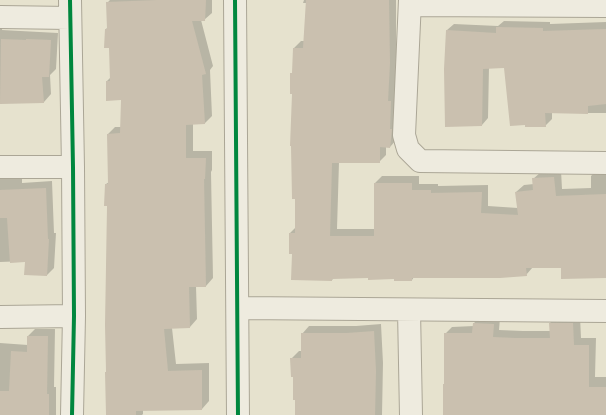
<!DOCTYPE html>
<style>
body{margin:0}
canvas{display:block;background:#e6e2ce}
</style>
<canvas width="606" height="415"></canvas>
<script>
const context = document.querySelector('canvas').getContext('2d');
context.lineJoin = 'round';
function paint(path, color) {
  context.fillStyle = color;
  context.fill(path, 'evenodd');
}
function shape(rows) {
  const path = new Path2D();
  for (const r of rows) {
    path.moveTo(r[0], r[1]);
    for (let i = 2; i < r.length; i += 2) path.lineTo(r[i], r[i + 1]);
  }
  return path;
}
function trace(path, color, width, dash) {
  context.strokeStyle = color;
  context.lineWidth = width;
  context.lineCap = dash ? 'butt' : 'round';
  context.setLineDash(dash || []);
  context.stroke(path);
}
const shadow = shape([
 [110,0,212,0,212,13,204,20,201,20,213,66,210,70,212,116,205,123,193,124,193,151,212,151,212,170,211,172,213,278,206,286,196,286,197,319,190,327,172,328,176,364,209,363,209,401,202,409,143,410,143,414,142,415,107,415,108,205,106,184,109,182,108,134,115,127,121,127,122,99,107,81,111,77,110,47,106,29,108,27,107,3],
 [304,0,396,0,396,55,395,95,397,139,390,147,386,146,386,155,379,162,339,162,337,229,375,229,375,183,382,176,419,176,419,184,438,184,438,186,488,185,488,206,518,208,516,192,524,185,534,184,533,179,541,172,561,170,562,189,591,188,591,176,598,169,606,168,606,277,562,267,533,267,526,275,414,277,412,280,395,278,334,278,332,280,293,253,290,233,296,227,293,93,291,74,294,71,294,48,301,41,304,41,307,3,303,3],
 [504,21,550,22,550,24,606,22,606,113,552,113,552,119,545,126,505,67,489,67,488,118,482,125,447,30,454,24,498,26],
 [0,24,3,24,2,30,58,33,56,69,50,75,51,94,44,102,0,103],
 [22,174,22,183,52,181,54,233,56,233,54,268,47,275,26,261,0,262,0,178],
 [481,316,500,318,499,330,523,331,551,331,550,323,557,316,580,316,581,338,596,338,595,377,606,377,606,415,444,415,445,334,452,327,474,326,474,323],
 [381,324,383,363,382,415,296,415,294,376,291,359,299,351,302,351,302,334,309,326,356,326],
 [35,329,55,329,54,387,56,387,56,415,0,415,0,343,28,345,28,336]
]);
const building = shape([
 [157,0,206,0,205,21,192,21,206,74,202,75,205,124,186,125,186,158,206,158,205,179,204,179,206,287,189,287,190,328,164,329,168,371,202,370,202,410,136,411,136,415,106,415,105,372,106,372,105,325,107,206,104,206,105,184,108,184,107,134,120,133,121,100,106,101,106,81,110,81,109,48,104,48,105,29,107,29,106,2],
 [306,0,389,0,390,63,388,101,391,101,390,129,392,129,390,148,380,147,380,163,332,163,330,236,374,236,374,183,412,183,412,190,431,190,431,193,482,192,481,213,518,215,515,192,533,190,532,178,554,177,556,196,606,194,606,278,561,279,561,268,526,268,527,276,500,278,412,278,412,281,394,281,394,279,368,280,368,278,332,279,332,281,291,280,292,254,289,254,289,233,295,233,295,199,292,199,291,146,290,146,292,94,290,94,290,73,292,73,293,48,303,48],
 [496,27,543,28,543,31,606,29,606,104,588,106,588,114,545,113,546,127,525,127,525,125,510,126,504,68,483,69,482,126,445,127,444,69,446,30,496,33],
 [1,39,26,40,26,39,51,40,49,77,42,77,44,103,0,104],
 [46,188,48,239,49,239,47,276,24,275,25,262,10,263,7,218,0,218,0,190],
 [473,323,494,324,493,337,515,338,550,338,549,323,573,323,574,345,589,345,589,387,606,387,606,415,443,415,443,384,444,384,444,333,472,333],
 [374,331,376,371,375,415,295,415,295,400,293,400,293,377,291,377,290,358,301,358,301,333,347,333],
 [27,336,48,336,47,394,49,394,49,415,0,415,0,391,9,391,11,351,27,352]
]);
const minor = shape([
 [70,0,73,167,74,316,72,415],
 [235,0,238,415],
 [410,0,404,135,408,149,420,161,606,163],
 [410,5,606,6],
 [0,17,70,18],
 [0,167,73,167],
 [239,308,606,311],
 [409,310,411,415],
 [0,317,74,316]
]);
const cycleway = shape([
 [70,0,73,167,74,316,72,415],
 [235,0,238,415]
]);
paint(shadow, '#0003');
paint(building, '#cac0af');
trace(minor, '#aba696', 24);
trace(minor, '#eeebdf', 22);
trace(cycleway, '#00873e', 4);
</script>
